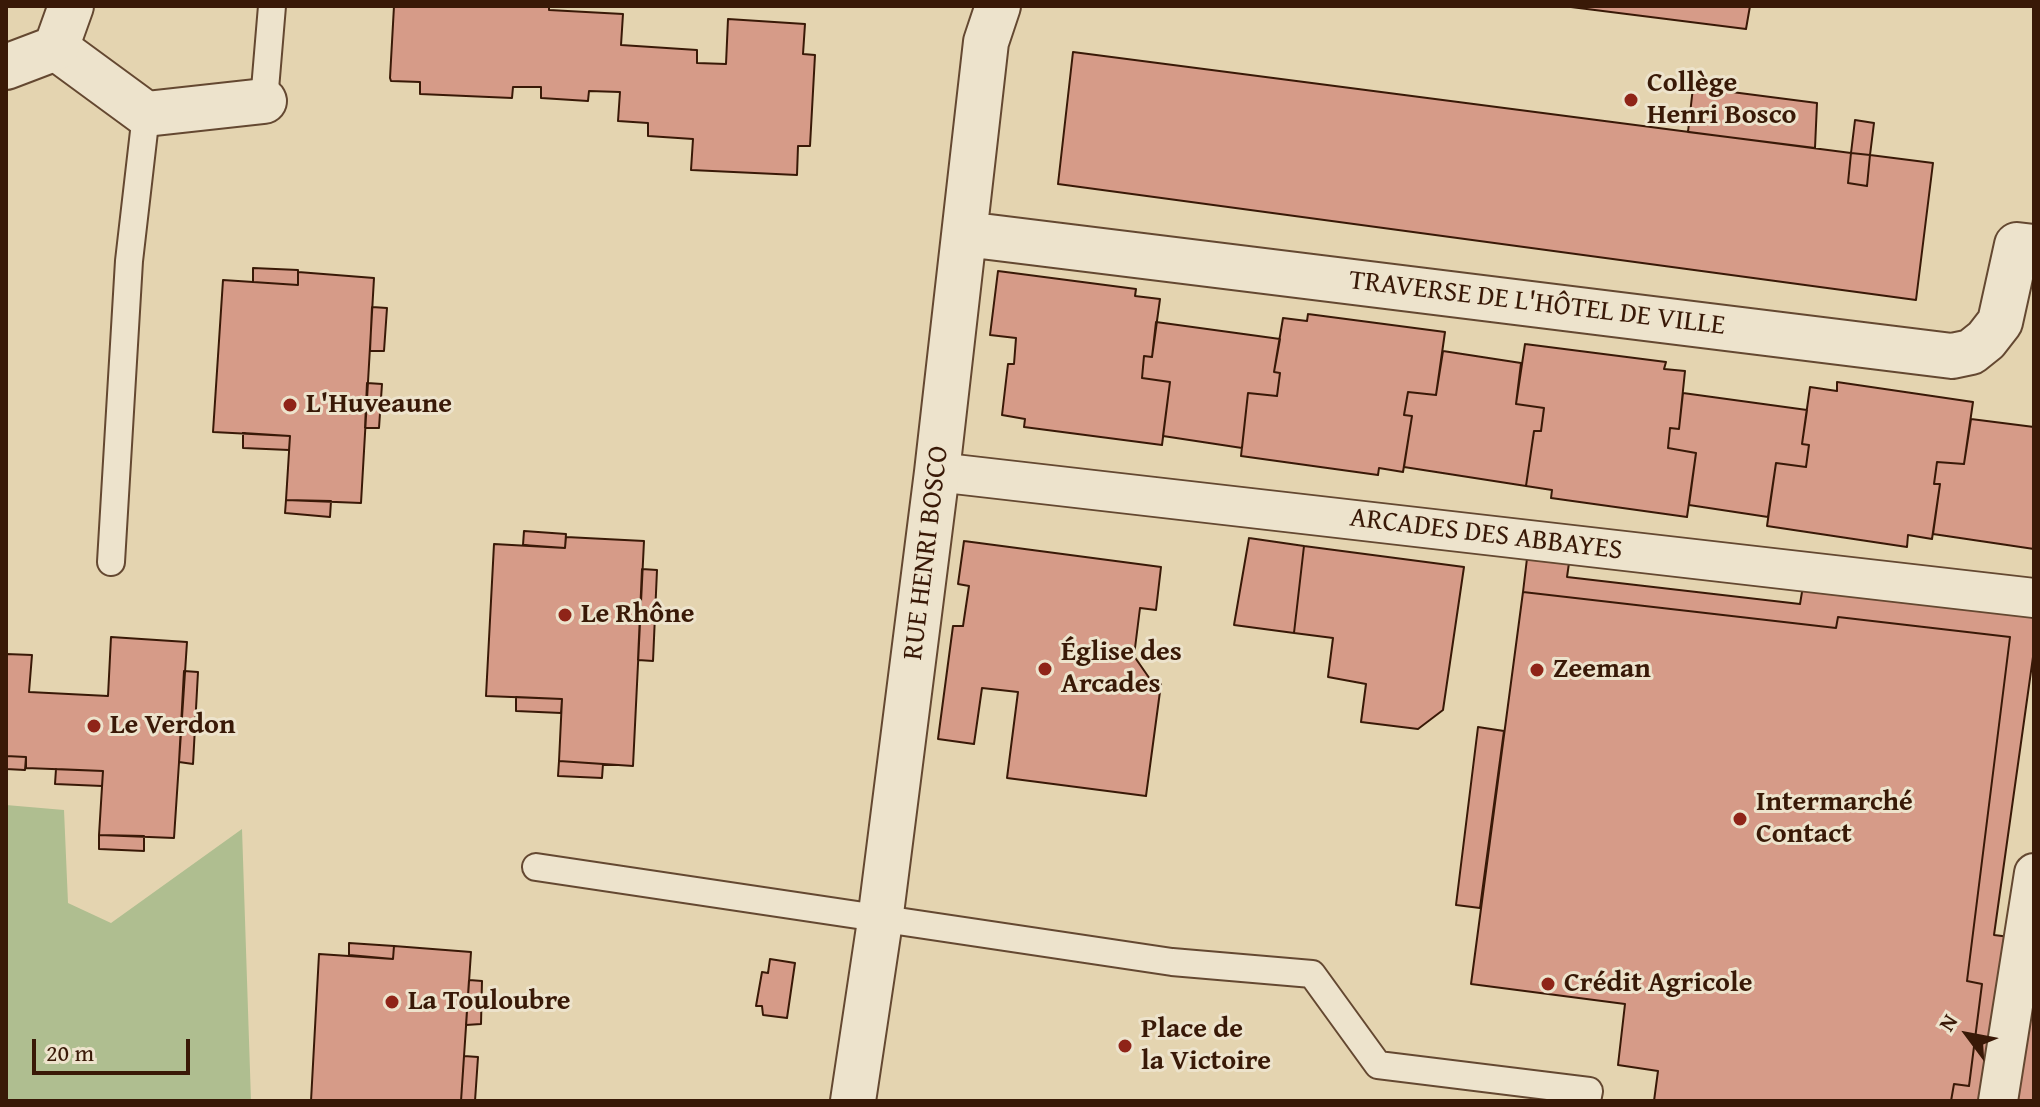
<!DOCTYPE html>
<meta charset="utf-8">
<style>
body{margin:0}
#map{position:relative;width:2040px;height:1107px;overflow:hidden;background:#e4d4b0;font-family:"Gentium Book Plus",serif}
canvas{display:block}
.frame{position:absolute;inset:0;border:8px solid #391907;pointer-events:none}
.north{position:absolute;left:1928px;top:995px;width:80px;height:80px;-webkit-text-stroke:6px #ede3cc;paint-order:stroke;rotate:302deg;font-size:22px;font-weight:700;line-height:32px;text-align:center;color:#391907}
.north::after{content:'';display:block;margin:auto;width:28px;height:36px;background:#391907;clip-path:polygon(50% 0,100% 100%,50% 72%,0 100%)}
.scale{position:absolute;left:32px;top:1039px;width:158px;height:36px;box-sizing:border-box;border:4px solid #391907;border-top:0;padding-left:10px;font-size:24px;line-height:28px;white-space:nowrap;color:#391907;-webkit-text-stroke:6px #ede3cc;paint-order:stroke}
</style>
<div id="map">
<canvas width="2040" height="1107"></canvas>
<div class="frame"></div>
<div class="north">N</div>
<div class="scale">20 m</div>
</div>
<script>
const context = document.querySelector('canvas').getContext('2d');
context.lineJoin = 'round';
function paint(path, color) {
  context.fillStyle = color;
  context.fill(path, 'evenodd');
}
function shape(rows) {
  const path = new Path2D();
  for (const r of rows) {
    path.moveTo(r[0], r[1]);
    for (let i = 2; i < r.length; i += 2) path.lineTo(r[i], r[i + 1]);
  }
  return path;
}
function trace(path, color, width, dash) {
  context.strokeStyle = color;
  context.lineWidth = width;
  context.lineCap = dash ? 'butt' : 'round';
  context.setLineDash(dash || []);
  context.stroke(path);
}
function label(font, color, halo, rows, align = 'center') {
  context.font = font + ' "Gentium Book Plus",serif';
  context.lineWidth = 6;
  context.setLineDash([]);
  context.textBaseline = 'middle';
  context.strokeStyle = halo;
  context.fillStyle = color;
  for (const [text, x, y, turn = 0] of rows) {
    context.save();
    context.translate(x, y);
    context.rotate((+turn || 0) * Math.PI / 180);
    context.textAlign = isNaN(turn) ? turn : align;
    if (halo) context.strokeText(text, 0, 0);
    context.fillText(text, 0, 0);
    context.restore();
  }
}
const green = shape([
 [6,805,64,810,68,903,111,923,242,829,251,1101,6,1101]
]);
const building = shape([
 [394,6,549,6,549,10,623,14,621,45,697,50,697,63,726,64,728,19,805,24,803,54,815,55,810,146,798,146,797,175,691,170,693,139,648,136,648,123,618,121,620,92,589,91,588,101,541,98,541,87,513,87,512,98,420,94,420,82,391,81,390,78,394,6],
 [1563,6,1750,6,1746,29,1563,6],
 [1073,52,1851,153,1848,183,1867,186,1870,155,1933,163,1916,300,1058,184,1073,52],
 [1693,87,1817,103,1815,148,1688,132,1693,87],
 [1855,120,1874,123,1870,155,1851,153,1855,120],
 [1851,153,1870,155,1867,186,1848,183,1851,153],
 [253,268,298,270,298,285,253,282,253,268],
 [998,271,1136,289,1135,296,1160,299,1152,357,1144,356,1142,378,1170,382,1162,445,1024,427,1025,419,1002,415,1008,364,1014,364,1016,338,990,335,998,271],
 [298,272,374,278,361,503,286,500,290,436,213,432,223,280,298,285,298,272],
 [372,307,387,308,384,351,370,351,372,307],
 [1308,314,1445,332,1436,395,1408,392,1404,415,1412,416,1403,472,1379,468,1378,475,1241,456,1248,393,1277,396,1280,373,1274,372,1283,318,1307,321,1308,314],
 [1156,322,1280,339,1274,372,1280,373,1277,396,1248,393,1242,448,1163,436,1170,382,1142,378,1144,356,1152,357,1156,322],
 [1525,344,1666,362,1664,369,1685,371,1679,429,1670,428,1668,448,1696,453,1687,517,1551,498,1552,490,1526,486,1534,431,1541,431,1544,408,1516,404,1525,344],
 [1443,351,1521,363,1516,404,1544,408,1541,431,1534,431,1526,486,1404,467,1412,416,1404,415,1408,392,1436,395,1443,351],
 [1837,382,1973,402,1964,464,1937,462,1934,484,1940,484,1932,539,1908,535,1907,547,1767,526,1776,463,1806,467,1809,445,1802,444,1810,387,1837,391,1837,382],
 [367,383,382,384,379,428,365,428,367,383],
 [1683,393,1807,410,1802,444,1809,445,1806,467,1776,463,1768,517,1689,505,1696,453,1668,448,1670,428,1679,429,1683,393],
 [1971,419,2034,427,2034,549,1933,534,1940,484,1934,484,1937,462,1964,464,1971,419],
 [243,433,290,436,289,450,243,448,243,433],
 [286,500,331,501,330,517,285,513,286,500],
 [524,531,566,534,565,548,523,545,524,531],
 [566,537,644,541,633,766,559,761,562,699,486,696,494,544,565,548,566,537],
 [1249,538,1304,546,1294,633,1234,625,1249,538],
 [964,541,1161,567,1156,610,1140,608,1134,656,1152,682,1161,684,1146,796,1007,778,1018,692,982,688,974,744,938,739,953,626,963,626,969,586,958,584,964,541],
 [1304,546,1464,567,1443,710,1418,729,1361,722,1366,684,1328,677,1333,638,1294,633,1304,546],
 [1528,550,1570,556,1567,577,1800,604,1803,586,2034,616,2034,650,1994,935,2010,937,1989,1101,1951,1101,1954,1084,1969,1086,1982,984,1967,981,2010,637,1838,617,1836,628,1523,592,1528,550],
 [642,569,657,570,653,661,638,660,642,569],
 [1523,592,1836,628,1838,617,2010,637,1967,981,1982,984,1969,1086,1954,1084,1951,1101,1654,1101,1658,1071,1618,1065,1625,1004,1471,984,1523,592],
 [111,637,187,642,174,838,99,835,103,771,26,768,26,757,6,756,6,654,32,655,29,692,108,696,111,637],
 [184,671,198,672,193,764,179,762,184,671],
 [516,697,562,699,561,713,516,711,516,697],
 [1478,727,1504,731,1480,908,1456,905,1478,727],
 [6,756,26,757,25,770,6,769,6,756],
 [559,761,603,764,602,778,558,776,559,761],
 [56,769,103,771,102,786,55,784,56,769],
 [99,835,144,836,144,851,99,849,99,835],
 [349,943,394,946,393,959,349,955,349,943],
 [394,946,471,952,461,1101,311,1101,319,954,393,959,394,946],
 [770,959,795,963,787,1018,763,1015,762,1006,756,1006,762,972,768,973,770,959],
 [2034,971,2034,1101,2017,1101,2034,971],
 [469,980,482,981,481,1024,466,1025,469,980],
 [464,1056,478,1057,475,1101,461,1101,464,1056]
]);
const service = shape([
 [264,101,272,6],
 [111,562,129,261,146,114],
 [536,867,1172,962,1312,974,1378,1065,1589,1091,1587,1101]
]);
const pedestrian = shape([
 [937,472,2034,598],
 [1998,1101,2034,873]
]);
const minor = shape([
 [56,48,146,114,264,101],
 [965,234,1952,356,1971,352,1986,340,2000,322,2017,245,2034,247],
 [853,1101,880,921,937,472,986,42,998,6]
]);
const tertiary = shape([
 [6,67,56,48,71,6]
]);
const markers = [
 [1631,100,8,"#8f2418"],
 [290,405,8,"#8f2418"],
 [565,615,8,"#8f2418"],
 [1045,669,8,"#8f2418"],
 [1537,670,8,"#8f2418"],
 [94,726,8,"#8f2418"],
 [1740,819,8,"#8f2418"],
 [1548,984,8,"#8f2418"],
 [392,1002,8,"#8f2418"],
 [1125,1046,8,"#8f2418"]
];
const poiNames = [
 ["Collège",1647,84],
 ["Henri Bosco",1647,116],
 ["L'Huveaune",306,405],
 ["Le Rhône",581,615],
 ["Église des",1061,653],
 ["Arcades",1061,685],
 ["Zeeman",1553,670],
 ["Le Verdon",110,726],
 ["Intermarché",1756,803],
 ["Contact",1756,835],
 ["Crédit Agricole",1564,984],
 ["La Touloubre",408,1002],
 ["Place de",1141,1030],
 ["la Victoire",1141,1062]
];
const streetNames = [
 ["TRAVERSE DE L'HÔTEL DE VILLE",1537,304,7],
 ["ARCADES DES ABBAYES",1486,535,7],
 ["RUE HENRI BOSCO",927,553,-83]
];
paint(green, '#afbe90');
paint(building, '#d69b88');
trace(building, '#391907', 2);
trace(service, '#644831', 30);
trace(pedestrian, '#644831', 42);
trace(minor, '#644831', 48);
trace(tertiary, '#644831', 48);
trace(service, '#ede3cc', 26);
trace(pedestrian, '#ede3cc', 38);
trace(minor, '#ede3cc', 44);
trace(tertiary, '#ede3cc', 44);
for (const [x, y, r, color] of markers) {
  const dot = new Path2D();
  dot.arc(x, y, r, 0, 2 * Math.PI);
  context.fillStyle = color;
  context.fill(dot);
  trace(dot, '#ede3cc', 3);
}
label('bold 28px', '#391907', '#ede3cc', poiNames, 'left');
label('28px', '#391907', '#ede3cc', streetNames);
</script>
